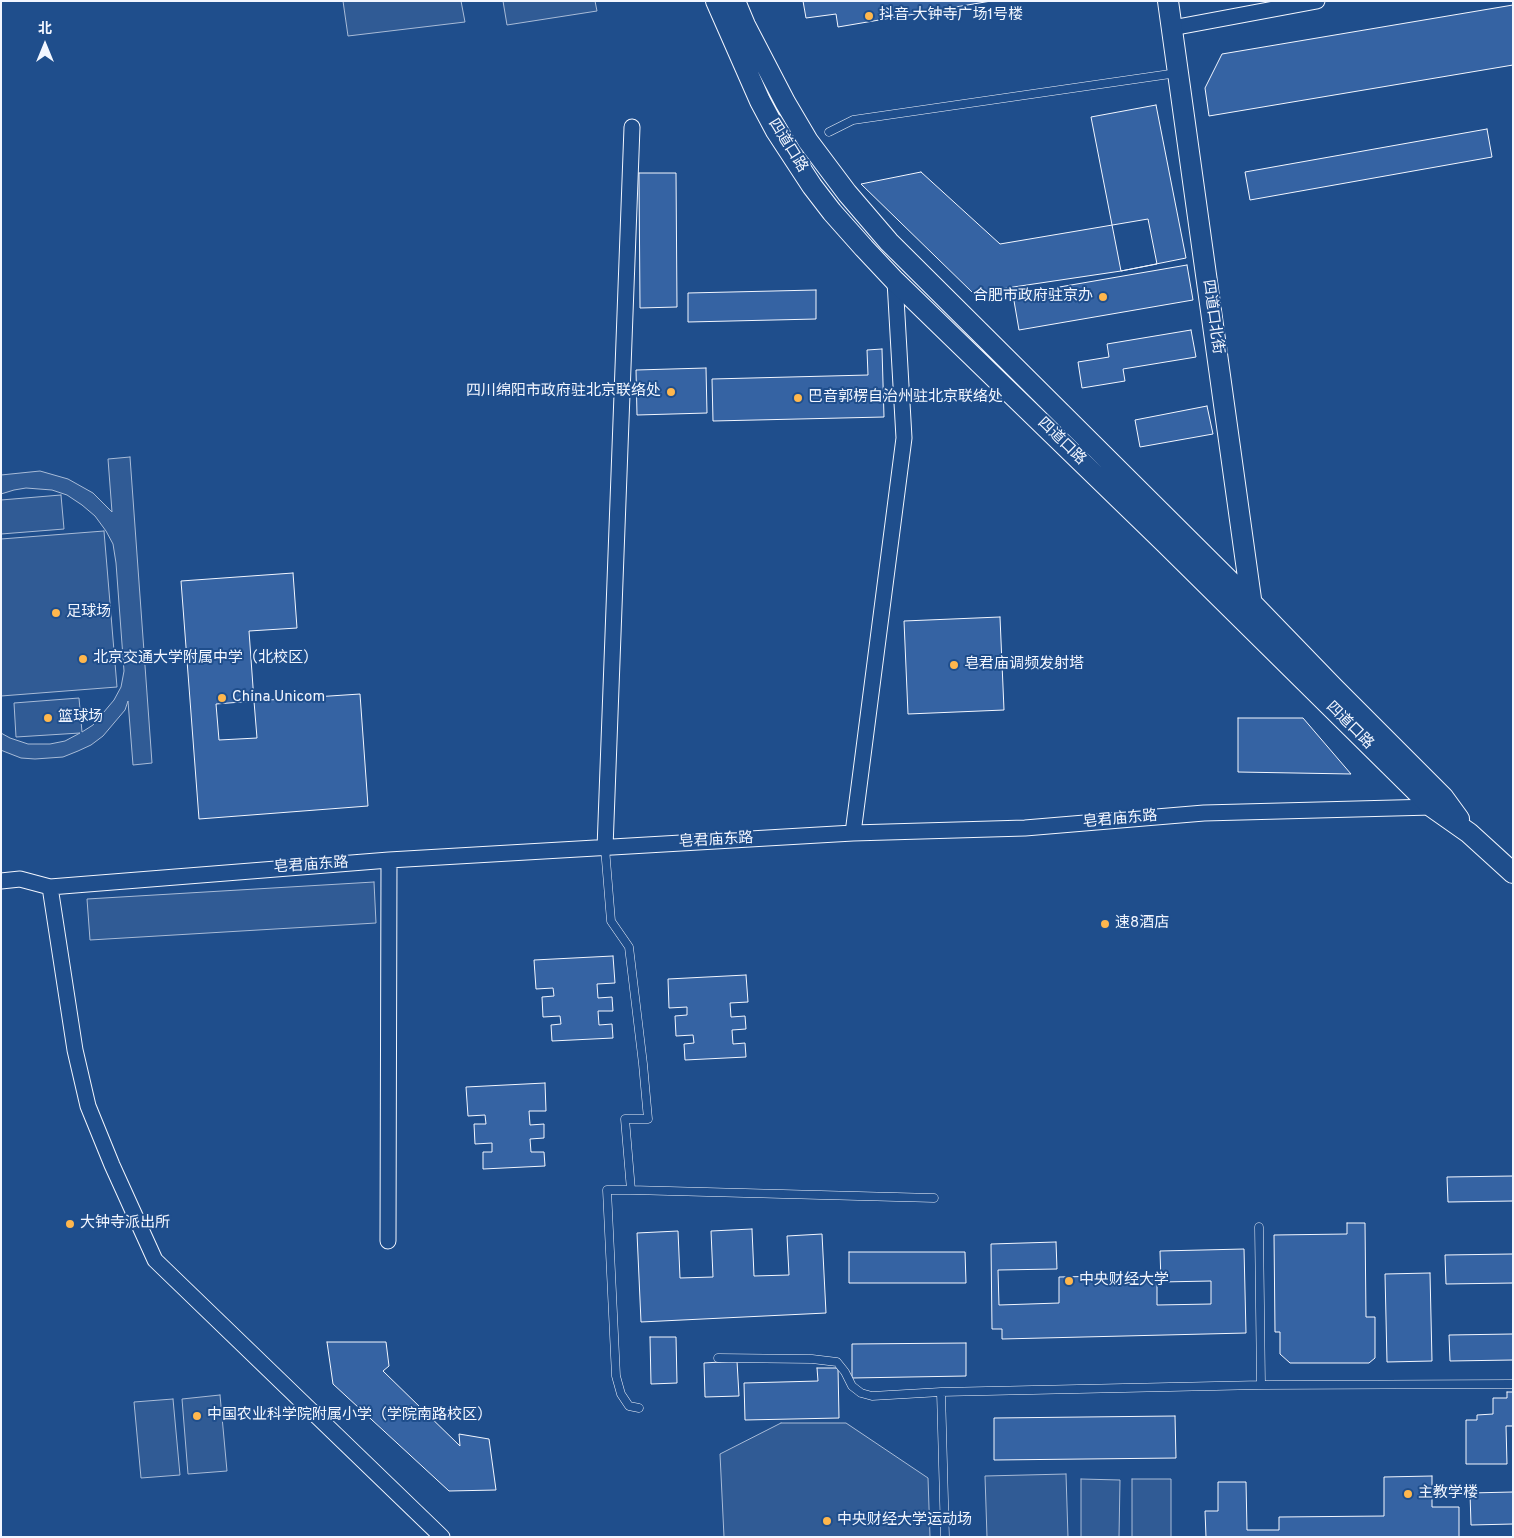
<!DOCTYPE html>
<meta charset="utf-8">
<style>
body{margin:0}
#map{position:relative;width:1514px;height:1538px;overflow:hidden;background:#1f4e8c;font-family:Overpass,"Noto Sans SC",sans-serif}
canvas{display:block}
.frame{position:absolute;inset:0;border:2px solid #f2f6ff;pointer-events:none}
.north{position:absolute;left:20px;top:20px;width:50px;height:50px;-webkit-text-stroke:4px #1f4e8c;paint-order:stroke;rotate:0deg;font-size:14px;font-weight:700;line-height:20px;text-align:center;color:#f2f6ff}
.north::after{content:'';display:block;margin:auto;width:18px;height:22px;background:#f2f6ff;clip-path:polygon(50% 0,100% 100%,50% 72%,0 100%)}
</style>
<div id="map">
<canvas width="1514" height="1538"></canvas>
<div class="frame"></div>
<div class="north">北</div>
</div>
<script>
const context = document.querySelector('canvas').getContext('2d');
context.lineJoin = 'round';
function paint(path, color) {
  context.fillStyle = color;
  context.fill(path, 'evenodd');
}
function shape(rows) {
  const path = new Path2D();
  for (const r of rows) {
    path.moveTo(r[0], r[1]);
    for (let i = 2; i < r.length; i += 2) path.lineTo(r[i], r[i + 1]);
  }
  return path;
}
function trace(path, color, width, dash) {
  context.strokeStyle = color;
  context.lineWidth = width;
  context.lineCap = dash ? 'butt' : 'round';
  context.setLineDash(dash || []);
  context.stroke(path);
}
function label(font, color, halo, rows, align = 'center') {
  context.font = font + ' Overpass,"Noto Sans SC",sans-serif';
  context.lineWidth = 4;
  context.setLineDash([]);
  context.textBaseline = 'middle';
  context.strokeStyle = halo;
  context.fillStyle = color;
  for (const [text, x, y, turn = 0] of rows) {
    context.save();
    context.translate(x, y);
    context.rotate((+turn || 0) * Math.PI / 180);
    context.textAlign = isNaN(turn) ? turn : align;
    if (halo) context.strokeText(text, 0, 0);
    context.fillText(text, 0, 0);
    context.restore();
  }
}
const built = shape([
 [343,1,461,1,465,22,348,36,343,1],
 [503,1,595,1,597,11,507,25,503,1],
 [130,457,152,763,133,765,128,701,125,710,103,736,91,745,78,751,63,757,35,759,21,758,3,751,1,750,1,733,10,738,28,744,50,744,65,741,80,733,16,737,14,703,79,698,82,732,93,725,114,700,121,687,124,671,116,563,113,544,106,531,95,516,82,505,67,495,52,490,26,488,14,490,1,494,1,475,40,471,68,479,93,493,112,512,108,459,130,457],
 [61,495,64,529,1,534,1,500,61,495],
 [104,531,117,687,1,696,1,539,104,531],
 [374,882,376,923,90,940,87,899,374,882],
 [220,1395,227,1471,188,1474,182,1399,220,1395],
 [173,1399,180,1475,141,1478,134,1402,173,1399],
 [781,1423,846,1423,928,1478,930,1537,724,1537,720,1454,781,1423],
 [1066,1474,1068,1537,987,1537,985,1476,1066,1474],
 [1081,1479,1120,1480,1119,1537,1081,1537,1081,1479],
 [1132,1479,1171,1479,1171,1537,1132,1537,1132,1479]
]);
const building = shape([
 [803,1,991,1,838,27,836,14,806,18,803,1],
 [1513,5,1513,65,1209,116,1205,88,1222,54,1513,5],
 [1156,105,1186,258,1121,271,1091,117,1156,105],
 [1487,129,1492,157,1250,200,1245,172,1487,129],
 [921,172,1000,244,1148,219,1157,264,1121,271,973,293,861,184,921,172],
 [639,173,676,173,677,307,640,308,639,173],
 [1187,265,1193,300,1019,330,1013,295,1187,265],
 [816,290,816,319,688,322,688,293,816,290],
 [1191,330,1196,357,1123,369,1125,381,1082,388,1078,362,1109,357,1107,344,1191,330],
 [882,349,884,417,713,421,712,379,868,375,867,350,882,349],
 [706,368,707,413,637,415,636,370,706,368],
 [1207,406,1213,434,1140,447,1135,420,1207,406],
 [293,573,297,628,249,631,254,701,360,694,368,806,199,819,181,581,293,573],
 [1000,617,1004,710,908,714,904,621,1000,617],
 [254,701,257,738,219,740,216,704,254,701],
 [1238,718,1303,718,1351,774,1238,772,1238,718],
 [613,956,615,983,597,984,598,998,612,997,613,1011,598,1011,599,1025,612,1024,613,1038,552,1041,551,1025,561,1024,560,1016,543,1017,542,997,554,996,553,988,536,989,534,960,613,956],
 [746,975,748,1002,730,1003,731,1017,745,1016,746,1029,732,1030,733,1044,745,1043,746,1057,685,1060,684,1044,694,1043,693,1035,676,1036,675,1016,687,1015,687,1007,669,1008,668,979,746,975],
 [545,1083,546,1111,529,1111,530,1125,544,1124,544,1138,530,1139,531,1152,544,1152,545,1166,483,1169,483,1152,492,1152,492,1143,475,1144,474,1124,486,1124,485,1115,468,1116,466,1087,545,1083],
 [1513,1176,1513,1201,1448,1202,1447,1177,1513,1176],
 [1347,1223,1365,1223,1366,1317,1375,1317,1375,1358,1369,1363,1290,1363,1280,1354,1280,1332,1275,1332,1274,1235,1347,1234,1347,1223],
 [752,1229,754,1276,789,1275,787,1236,822,1234,826,1313,641,1322,637,1233,678,1231,680,1278,713,1277,711,1231,752,1229],
 [1056,1242,1057,1269,998,1270,999,1305,1059,1303,1059,1277,1157,1275,1157,1305,1211,1304,1211,1281,1161,1282,1160,1251,1244,1249,1246,1333,1002,1339,1002,1329,992,1329,991,1244,1056,1242],
 [849,1252,965,1252,966,1283,849,1283,849,1252],
 [1513,1254,1513,1283,1446,1284,1445,1255,1513,1254],
 [1430,1273,1432,1361,1387,1362,1385,1274,1430,1273],
 [1513,1334,1513,1360,1450,1361,1449,1335,1513,1334],
 [650,1337,676,1337,677,1383,651,1384,650,1337],
 [327,1342,386,1342,389,1366,383,1371,460,1446,459,1434,489,1439,496,1490,449,1491,333,1384,327,1342],
 [966,1343,966,1376,852,1378,852,1344,966,1343],
 [737,1361,739,1396,705,1397,704,1363,737,1361],
 [817,1368,838,1368,839,1418,745,1420,744,1383,818,1381,817,1368],
 [1507,1392,1513,1392,1513,1426,1506,1426,1507,1464,1466,1464,1466,1420,1477,1420,1477,1415,1493,1414,1493,1398,1507,1398,1507,1392],
 [1175,1416,1176,1458,994,1460,994,1418,1175,1416],
 [1432,1476,1432,1507,1459,1507,1459,1537,1206,1537,1205,1511,1218,1511,1218,1482,1246,1482,1247,1530,1279,1530,1279,1517,1384,1516,1384,1477,1432,1476],
 [1513,1492,1513,1524,1471,1525,1470,1493,1513,1492]
]);
const lane = shape([
 [829,132,853,120,1177,73],
 [605,848,611,921,629,947,643,1064,648,1119,625,1119,631,1190,934,1198],
 [631,1190,607,1190,616,1376,621,1394,629,1406,639,1408],
 [1259,1227,1261,1385],
 [718,1358,812,1359,837,1362,845,1372,852,1386,861,1393,872,1396,941,1392,1261,1385,1513,1384],
 [941,1392,945,1537]
]);
const street = shape([
 [1172,28,1317,1],
 [853,833,904,438,895,281],
 [605,848,632,127],
 [1,881,20,879,50,887,389,860,853,833,1025,828,1204,813,1432,807],
 [50,887,75,1050,88,1106,112,1165,155,1260,442,1537],
 [388,1241,389,860]
]);
const secondary = shape([
 [716,1,760,101,776,131,812,186,832,212,864,248,895,281,1165,543,1432,807,1469,833,1513,873],
 [735,1,745,25,785,102,808,141,847,193,889,242,1251,602,1334,688,1443,797,1459,819],
 [1168,1,1252,606]
]);
const markers = [
 [869,16,5,"#ffb74d"],
 [1103,297,5,"#ffb74d"],
 [671,392,5,"#ffb74d"],
 [798,398,5,"#ffb74d"],
 [56,613,5,"#ffb74d"],
 [83,659,5,"#ffb74d"],
 [954,665,5,"#ffb74d"],
 [222,698,5,"#ffb74d"],
 [48,718,5,"#ffb74d"],
 [1105,924,5,"#ffb74d"],
 [70,1224,5,"#ffb74d"],
 [1069,1281,5,"#ffb74d"],
 [197,1416,5,"#ffb74d"],
 [1408,1494,5,"#ffb74d"],
 [827,1521,5,"#ffb74d"]
];
const poiNames = [
 ["抖音 大钟寺广场1号楼",879,16],
 ["合肥市政府驻京办",1093,297,"right"],
 ["四川绵阳市政府驻北京联络处",661,392,"right"],
 ["巴音郭楞自治州驻北京联络处",808,398],
 ["足球场",66,613],
 ["北京交通大学附属中学（北校区）",93,659],
 ["皂君庙调频发射塔",964,665],
 ["China Unicom",232,698],
 ["篮球场",58,718],
 ["速8酒店",1115,924],
 ["大钟寺派出所",80,1224],
 ["中央财经大学",1079,1281],
 ["中国农业科学院附属小学（学院南路校区）",207,1416],
 ["主教学楼",1418,1494],
 ["中央财经大学运动场",837,1521]
];
const streetNames = [
 ["四道口路",787,146,58],
 ["四道口北街",1212,317,82],
 ["四道口路",1061,442,44],
 ["四道口路",1349,726,45],
 ["皂君庙东路",1120,820,-5],
 ["皂君庙东路",716,841,-3],
 ["皂君庙东路",311,866,-4]
];
paint(built, '#305b95');
trace(built, '#a8bbd7', 1);
paint(building, '#3563a3');
trace(building, '#f2f6ff', 1);
trace(lane, '#f2f6ff', 9);
trace(street, '#f2f6ff', 17);
trace(secondary, '#f2f6ff', 22);
trace(lane, '#1f4e8c', 8);
trace(street, '#1f4e8c', 15);
trace(secondary, '#1f4e8c', 20);
for (const [x, y, r, color] of markers) {
  const dot = new Path2D();
  dot.arc(x, y, r, 0, 2 * Math.PI);
  context.fillStyle = color;
  context.fill(dot);
  trace(dot, '#1f4e8c', 2);
}
label('15px', '#f2f6ff', '#1f4e8c', poiNames, 'left');
label('15px', '#f2f6ff', '#1f4e8c', streetNames);
</script>
